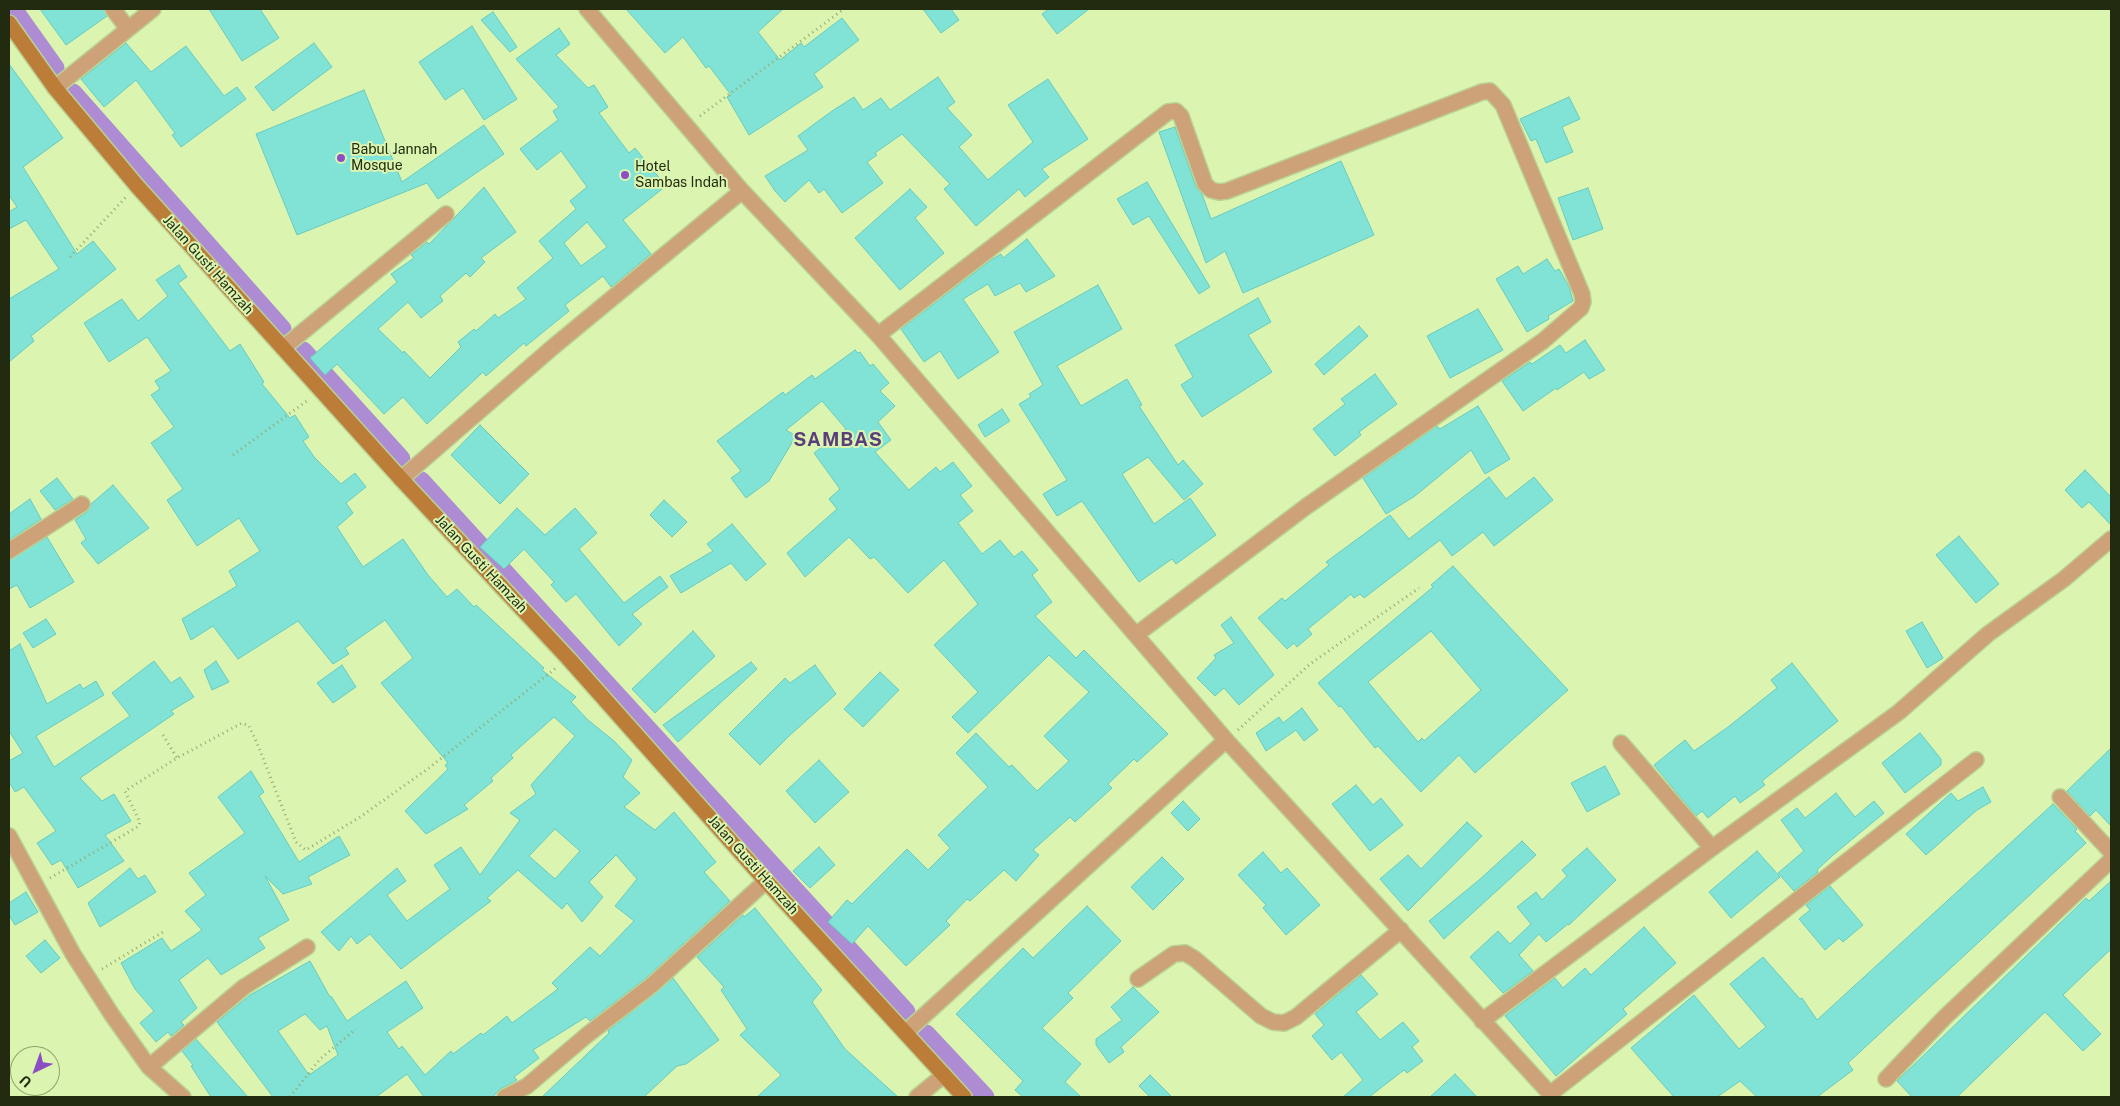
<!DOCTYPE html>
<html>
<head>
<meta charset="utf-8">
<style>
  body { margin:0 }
  #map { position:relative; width:2120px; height:1106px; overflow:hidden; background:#dbf5b0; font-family:"Public Sans",sans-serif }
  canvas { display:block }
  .frame { position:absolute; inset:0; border:10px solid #222b10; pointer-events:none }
  .north { position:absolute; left:10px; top:1046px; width:50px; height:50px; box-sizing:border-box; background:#dbf5b0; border:1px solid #91a470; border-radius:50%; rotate:222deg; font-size:14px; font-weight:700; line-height:20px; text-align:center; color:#222b10 }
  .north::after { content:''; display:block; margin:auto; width:18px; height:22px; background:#8b4ec4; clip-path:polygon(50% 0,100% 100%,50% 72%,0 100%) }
</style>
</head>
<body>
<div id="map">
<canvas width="2120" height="1106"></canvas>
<div class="frame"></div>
<div class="north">U</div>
</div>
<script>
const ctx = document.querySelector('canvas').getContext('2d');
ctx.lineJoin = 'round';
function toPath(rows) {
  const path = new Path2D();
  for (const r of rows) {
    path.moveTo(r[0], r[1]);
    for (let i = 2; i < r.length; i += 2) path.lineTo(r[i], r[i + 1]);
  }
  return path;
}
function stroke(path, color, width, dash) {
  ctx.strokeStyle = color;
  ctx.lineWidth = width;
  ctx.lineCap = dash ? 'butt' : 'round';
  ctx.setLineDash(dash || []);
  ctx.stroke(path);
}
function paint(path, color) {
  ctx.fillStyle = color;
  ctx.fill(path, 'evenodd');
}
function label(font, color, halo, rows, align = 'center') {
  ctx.font = font + ' "Public Sans",sans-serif';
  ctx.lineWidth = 4;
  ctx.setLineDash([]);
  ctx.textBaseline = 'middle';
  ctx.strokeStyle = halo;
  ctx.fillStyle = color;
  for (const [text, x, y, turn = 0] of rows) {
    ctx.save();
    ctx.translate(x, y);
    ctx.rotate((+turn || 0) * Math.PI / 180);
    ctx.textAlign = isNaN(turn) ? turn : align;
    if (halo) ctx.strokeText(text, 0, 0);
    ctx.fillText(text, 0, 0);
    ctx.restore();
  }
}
stroke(toPath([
  [13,9,55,68],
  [73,93,282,329],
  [303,351,401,459],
  [421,481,906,1012],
  [926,1034,985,1097]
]), '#ad8cd3', 19);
const building = toPath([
  [40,9,104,9,107,16,66,45,40,9],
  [209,9,260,9,279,38,242,61,209,9],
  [626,9,783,9,758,32,780,60,801,43,804,47,842,18,859,40,814,74,823,87,749,135,727,97,731,95,709,66,706,68,683,37,665,53,626,9],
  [923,9,951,9,959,20,941,33,923,9],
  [1049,9,1089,9,1057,34,1042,14,1049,9],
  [493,12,517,47,510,52,481,20,493,12],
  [472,26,517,99,484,120,463,88,445,100,419,62,472,26],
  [559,28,570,44,556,55,588,88,594,85,608,107,599,113,629,153,635,148,666,186,623,220,651,254,611,287,603,276,565,305,569,311,526,346,524,343,486,376,483,372,427,424,403,397,384,414,337,364,325,375,310,358,397,282,391,274,414,258,411,255,427,242,429,244,484,187,516,232,481,258,485,262,470,277,466,273,440,296,443,301,421,318,408,302,378,329,403,353,404,351,430,378,461,347,458,342,474,329,476,331,495,314,498,318,526,299,517,288,553,258,539,241,576,209,570,201,587,187,561,151,537,170,520,149,558,120,553,111,559,107,516,59,559,28],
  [587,222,607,247,581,266,564,243,587,222],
  [126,43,151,72,186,46,224,96,237,87,246,99,181,147,172,135,175,133,136,80,104,107,81,79,126,43],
  [314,43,332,67,273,111,255,87,314,43],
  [9,64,63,138,23,167,77,254,93,241,116,269,31,336,34,341,9,362,9,299,59,269,26,220,9,229,9,212,17,207,9,195,9,64],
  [938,77,955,102,947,108,972,135,959,147,988,180,1033,142,1008,105,1048,79,1088,139,1042,169,1049,177,1025,197,1019,189,976,226,944,189,950,184,902,134,875,153,877,155,867,162,883,183,842,213,824,189,819,193,809,180,785,202,775,191,765,176,808,150,798,136,832,111,854,97,863,110,881,98,890,110,938,77],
  [364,90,402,182,484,125,504,154,438,199,427,183,297,235,256,134,364,90],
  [1569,97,1580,119,1562,127,1573,152,1546,163,1536,139,1531,141,1520,119,1569,97],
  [1175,127,1196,187,1202,194,1211,219,1341,161,1374,235,1243,293,1225,251,1206,263,1159,132,1175,127],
  [1147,182,1210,287,1199,294,1149,216,1133,225,1117,199,1147,182],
  [1588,188,1603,229,1573,240,1558,198,1588,188],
  [910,189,927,207,915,218,944,253,900,290,855,238,910,189],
  [1027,239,1055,276,1026,292,1020,283,995,296,988,284,963,299,999,352,958,379,940,351,924,362,901,329,991,260,1001,254,1003,258,1027,239],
  [1547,259,1555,271,1559,269,1569,287,1573,301,1548,316,1549,319,1527,332,1496,279,1518,266,1523,274,1547,259],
  [179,265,187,277,178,283,230,351,240,344,264,382,262,384,290,418,295,415,309,437,303,441,315,458,341,484,355,473,366,487,346,503,353,513,337,527,363,567,403,539,428,575,447,597,457,589,474,607,476,605,544,668,542,670,576,697,571,702,588,720,614,741,632,760,623,777,640,793,624,807,655,830,674,812,716,862,704,872,730,901,646,978,590,1021,586,1017,533,1050,539,1058,514,1077,517,1080,500,1089,493,1097,424,1097,407,1074,376,1097,273,1097,217,1022,250,995,310,961,330,997,331,996,347,1021,406,981,423,1008,387,1032,399,1049,402,1046,425,1075,451,1051,453,1054,481,1033,483,1035,507,1016,512,1023,558,989,552,983,590,947,600,956,634,921,615,906,637,879,616,855,589,882,603,897,582,922,567,903,562,909,518,870,487,898,491,901,401,969,370,934,357,944,351,936,339,951,321,932,397,868,406,881,387,895,407,921,450,889,434,865,461,847,480,875,520,820,510,813,536,794,531,785,575,736,554,717,511,755,513,758,491,778,493,781,464,805,468,809,426,834,405,811,448,769,445,765,448,763,381,683,413,658,385,620,345,648,349,654,333,664,298,621,238,659,213,626,191,640,182,619,237,586,229,571,260,551,239,518,197,546,167,500,183,489,151,443,174,427,151,395,160,389,155,381,171,371,147,337,109,362,84,323,122,299,138,321,168,296,156,280,179,265],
  [555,829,580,851,555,879,529,856,555,829],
  [305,1014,320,1030,327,1026,338,1055,309,1075,278,1031,305,1014],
  [1098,285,1122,329,1057,366,1081,406,1127,379,1142,405,1139,406,1178,465,1183,460,1203,484,1184,500,1148,457,1122,474,1154,524,1190,498,1216,535,1176,564,1172,559,1139,582,1082,501,1057,516,1043,494,1067,480,1019,404,1031,397,1029,394,1043,385,1014,332,1098,285],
  [1258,298,1271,322,1248,335,1272,372,1202,417,1181,385,1193,377,1175,345,1258,298],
  [1478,309,1503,350,1450,378,1427,336,1478,309],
  [1359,326,1368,336,1324,375,1315,364,1359,326],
  [1585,340,1605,370,1589,379,1584,372,1557,390,1556,388,1523,411,1502,381,1530,362,1532,364,1560,345,1566,353,1585,340],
  [855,350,858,353,860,352,870,366,873,364,889,383,880,391,895,406,878,422,891,440,875,452,909,490,936,467,940,472,953,462,972,486,960,495,973,511,958,523,982,554,1000,540,1014,557,1022,551,1038,570,1032,575,1052,602,1035,616,1076,658,1084,650,1168,734,1137,762,1134,759,1108,784,1112,788,1075,822,1070,817,1033,850,1039,855,1016,881,1004,870,970,901,967,899,946,921,950,925,906,966,868,926,852,944,828,922,847,900,852,904,907,849,928,870,950,848,938,835,988,787,956,753,976,733,1009,767,1012,765,1037,791,1069,761,1044,736,1089,692,1049,655,968,733,952,717,978,692,934,645,978,604,944,560,908,593,874,557,870,559,849,537,805,577,787,553,837,509,829,499,840,489,814,453,846,429,822,401,786,430,796,436,769,481,746,498,731,478,741,471,717,441,783,392,785,395,812,375,815,379,855,350],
  [1375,374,1397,404,1359,432,1361,435,1335,456,1313,429,1345,404,1341,399,1375,374],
  [1478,406,1510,459,1485,474,1471,450,1415,496,1386,514,1363,478,1437,426,1440,429,1478,406],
  [1002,409,1010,421,985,437,978,425,1002,409],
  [480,425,529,474,500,504,451,455,480,425],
  [2085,470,2111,497,2111,525,2089,502,2082,508,2065,490,2085,470],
  [1489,477,1506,499,1534,477,1553,500,1494,546,1483,532,1452,556,1440,540,1364,598,1360,594,1354,598,1351,594,1308,629,1312,634,1297,647,1294,643,1287,649,1258,618,1282,598,1285,601,1329,565,1326,562,1390,515,1409,539,1489,477],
  [57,478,73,499,55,510,40,491,57,478],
  [113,485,149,528,98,564,81,543,86,539,75,520,87,512,91,504,113,485],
  [30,499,41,519,9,540,9,514,30,499],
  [664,500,687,522,672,537,650,515,664,500],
  [517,508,545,535,575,508,597,533,579,549,624,603,660,576,668,587,632,614,642,624,619,646,576,594,566,602,551,585,554,582,524,549,504,569,480,547,517,508],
  [732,524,766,564,746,581,731,563,681,593,670,576,713,551,707,544,732,524],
  [1959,536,1999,584,1976,603,1936,555,1959,536],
  [47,537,74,582,30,608,17,585,9,589,9,560,47,537],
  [1453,566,1568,690,1475,773,1459,755,1421,792,1378,746,1375,748,1341,706,1339,707,1318,683,1433,587,1431,585,1453,566],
  [1431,631,1481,690,1424,741,1422,738,1418,742,1368,682,1431,631],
  [1231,617,1274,675,1239,705,1224,688,1215,696,1197,678,1216,658,1214,655,1234,643,1221,625,1231,617],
  [46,619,56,634,33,648,23,633,46,619],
  [1922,622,1943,658,1927,668,1906,631,1922,622],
  [693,631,715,656,655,713,632,689,693,631],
  [20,644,47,704,80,684,83,689,96,681,104,695,36,736,54,767,130,716,112,693,154,661,171,683,180,677,194,697,171,711,174,714,80,778,102,801,114,794,131,821,105,835,124,861,78,888,61,860,52,865,37,843,56,831,24,787,15,792,9,782,9,761,23,753,9,731,9,651,20,644],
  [216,661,229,682,212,690,204,670,216,661],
  [751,662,757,669,678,742,663,725,751,662],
  [1792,663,1838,721,1762,781,1765,785,1740,803,1735,796,1708,818,1702,811,1696,816,1654,765,1685,740,1694,751,1728,727,1777,688,1771,680,1792,663],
  [342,665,356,687,333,703,317,683,342,665],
  [815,665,836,694,789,736,760,765,729,734,785,678,790,683,815,665],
  [880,672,899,690,863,727,844,709,880,672],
  [1302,708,1318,730,1304,741,1296,730,1266,751,1256,733,1279,717,1283,723,1302,708],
  [1920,733,1941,759,1941,765,1905,793,1882,763,1920,733],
  [2111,748,2111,826,2096,810,2090,816,2067,791,2111,748],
  [819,760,849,792,815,823,786,791,819,760],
  [1605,766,1620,794,1587,812,1571,783,1605,766],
  [251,771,264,792,259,796,299,862,339,836,350,855,308,877,312,884,283,894,265,876,289,920,258,938,265,948,221,975,208,958,179,980,197,1008,181,1022,184,1025,171,1036,168,1032,156,1042,140,1023,154,1011,135,989,121,963,162,938,171,951,202,930,185,911,206,895,189,873,245,833,218,797,251,771],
  [1356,785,1373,805,1381,798,1403,825,1370,851,1332,804,1356,785],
  [1983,787,1991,802,1977,810,1926,855,1906,834,1951,793,1958,801,1983,787],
  [1836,793,1855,817,1874,801,1884,813,1833,855,1817,870,1818,872,1794,891,1778,873,1804,851,1781,820,1797,808,1805,818,1836,793],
  [1183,801,1200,819,1188,831,1171,813,1183,801],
  [2053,804,2077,829,2075,831,2086,843,1848,1063,1853,1070,1817,1097,1757,1097,1740,1081,1717,1097,1674,1097,1631,1048,1694,995,1739,1049,1766,1027,1730,984,1763,957,1800,999,1802,998,1817,1020,2053,804],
  [1467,822,1482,836,1408,911,1380,879,1408,855,1421,869,1467,822],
  [1522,841,1536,855,1444,939,1429,921,1479,880,1522,841],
  [819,847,835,865,810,888,793,871,819,847],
  [1587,848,1616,880,1569,925,1568,924,1546,942,1539,934,1519,955,1533,971,1503,993,1470,957,1498,931,1510,944,1531,924,1517,907,1536,892,1542,900,1567,876,1562,870,1587,848],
  [1757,851,1780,877,1731,918,1709,892,1757,851],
  [1263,852,1281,873,1287,868,1320,905,1286,935,1263,908,1266,905,1238,875,1263,852],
  [1162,857,1184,879,1153,910,1131,887,1162,857],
  [130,868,138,879,145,875,156,892,100,927,88,903,130,868],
  [2111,881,2111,949,2063,995,2101,1034,2083,1051,2045,1012,1957,1097,1912,1097,1897,1081,2086,898,2089,901,2111,881],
  [1830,886,1863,925,1843,942,1839,938,1825,950,1799,919,1810,910,1806,905,1830,886],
  [26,892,38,912,15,925,9,915,9,903,26,892],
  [1087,906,1121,941,1068,993,1073,998,1042,1028,1081,1064,1065,1082,1081,1097,1023,1097,1015,1090,1023,1081,956,1014,1023,948,1033,958,1087,906],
  [755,908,822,990,812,1002,845,1049,898,1097,757,1097,781,1075,740,1035,747,1029,721,990,724,987,697,957,743,915,744,917,755,908],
  [1644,927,1676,963,1623,1009,1627,1014,1556,1076,1505,1016,1555,978,1563,988,1585,968,1591,975,1644,927],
  [45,940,60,958,41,973,26,956,45,940],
  [1361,975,1378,994,1356,1012,1380,1040,1403,1022,1419,1041,1412,1047,1423,1061,1407,1073,1404,1070,1369,1097,1343,1097,1363,1080,1341,1052,1332,1060,1312,1036,1324,1025,1315,1014,1361,975],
  [673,978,719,1040,686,1064,677,1066,644,1097,542,1097,609,1033,608,1031,673,978],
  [1133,987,1159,1012,1121,1047,1124,1052,1109,1063,1096,1045,1096,1039,1122,1020,1111,1007,1133,987],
  [196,1039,248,1097,211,1097,191,1066,193,1065,182,1051,196,1039],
  [1455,1074,1477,1097,1430,1097,1455,1074],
  [1150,1075,1172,1097,1150,1097,1139,1086,1150,1075]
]);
paint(building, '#81e3d6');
stroke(building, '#68cabe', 1);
const street = toPath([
  [113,9,128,29],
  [587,9,742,191,878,335,1226,740,1553,1097],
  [55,88,153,9],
  [878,335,1168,112,1176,111,1181,116,1205,184,1211,190,1219,192,1227,191,1482,92,1490,91,1503,105,1582,294,1583,302,1581,308,1543,341,1307,506,1137,634],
  [283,348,446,214],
  [401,479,553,347,742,191],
  [9,551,82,504],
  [1621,743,1712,848],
  [2060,797,2111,852],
  [9,836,73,954,112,1015,149,1067,183,1097],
  [1138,979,1174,954,1185,953,1195,959,1261,1016,1273,1022,1284,1023,1296,1017,1401,930],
  [1482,1021,1712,848,1899,712,1988,634,2064,579,2111,539],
  [906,1032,1226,740],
  [149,1067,244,987,307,947],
  [1886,1079,1945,1017,2111,860],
  [1550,1094,1976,760],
  [505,1097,527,1086,587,1035,652,985,766,881],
  [917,1097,944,1075]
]);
const secondary = toPath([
  [9,23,55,88,137,186,401,479,568,658,766,881,964,1097]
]);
stroke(street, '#bad193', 18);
stroke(secondary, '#bad193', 18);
stroke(toPath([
  [700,116,844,9],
  [70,257,126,197],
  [233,455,308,400],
  [1238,730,1310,664,1419,588],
  [163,735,177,758],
  [50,878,139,826,140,822,125,791,177,758,242,723,249,726,257,743,296,842,306,850,360,817,429,768,556,668],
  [102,969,163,932],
  [290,1097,320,1059,356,1029]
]), '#95a974', 3, [1, 4]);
stroke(street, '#cda278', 15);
stroke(secondary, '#bc7d39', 15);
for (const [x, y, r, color] of [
  [341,158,5,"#8b4ec4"],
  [625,175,5,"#8b4ec4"]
]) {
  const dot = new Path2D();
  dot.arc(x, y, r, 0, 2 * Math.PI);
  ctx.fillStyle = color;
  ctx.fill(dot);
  stroke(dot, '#dbf5b0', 2);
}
label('14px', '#222b10', '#dbf5b0', [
  ["Babul Jannah",351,150],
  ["Mosque",351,166],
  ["Hotel",635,167],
  ["Sambas Indah",635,183]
], 'left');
label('14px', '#222b10', '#dbf5b0', [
  ["Jalan Gusti Hamzah",208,265,48],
  ["Jalan Gusti Hamzah",481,564,47],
  ["Jalan Gusti Hamzah",753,865,48]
]);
ctx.letterSpacing = '1px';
label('bold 19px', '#5b3e79', '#dbf5b0', [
  ["SAMBAS",838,440]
]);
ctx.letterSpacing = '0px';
</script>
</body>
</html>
